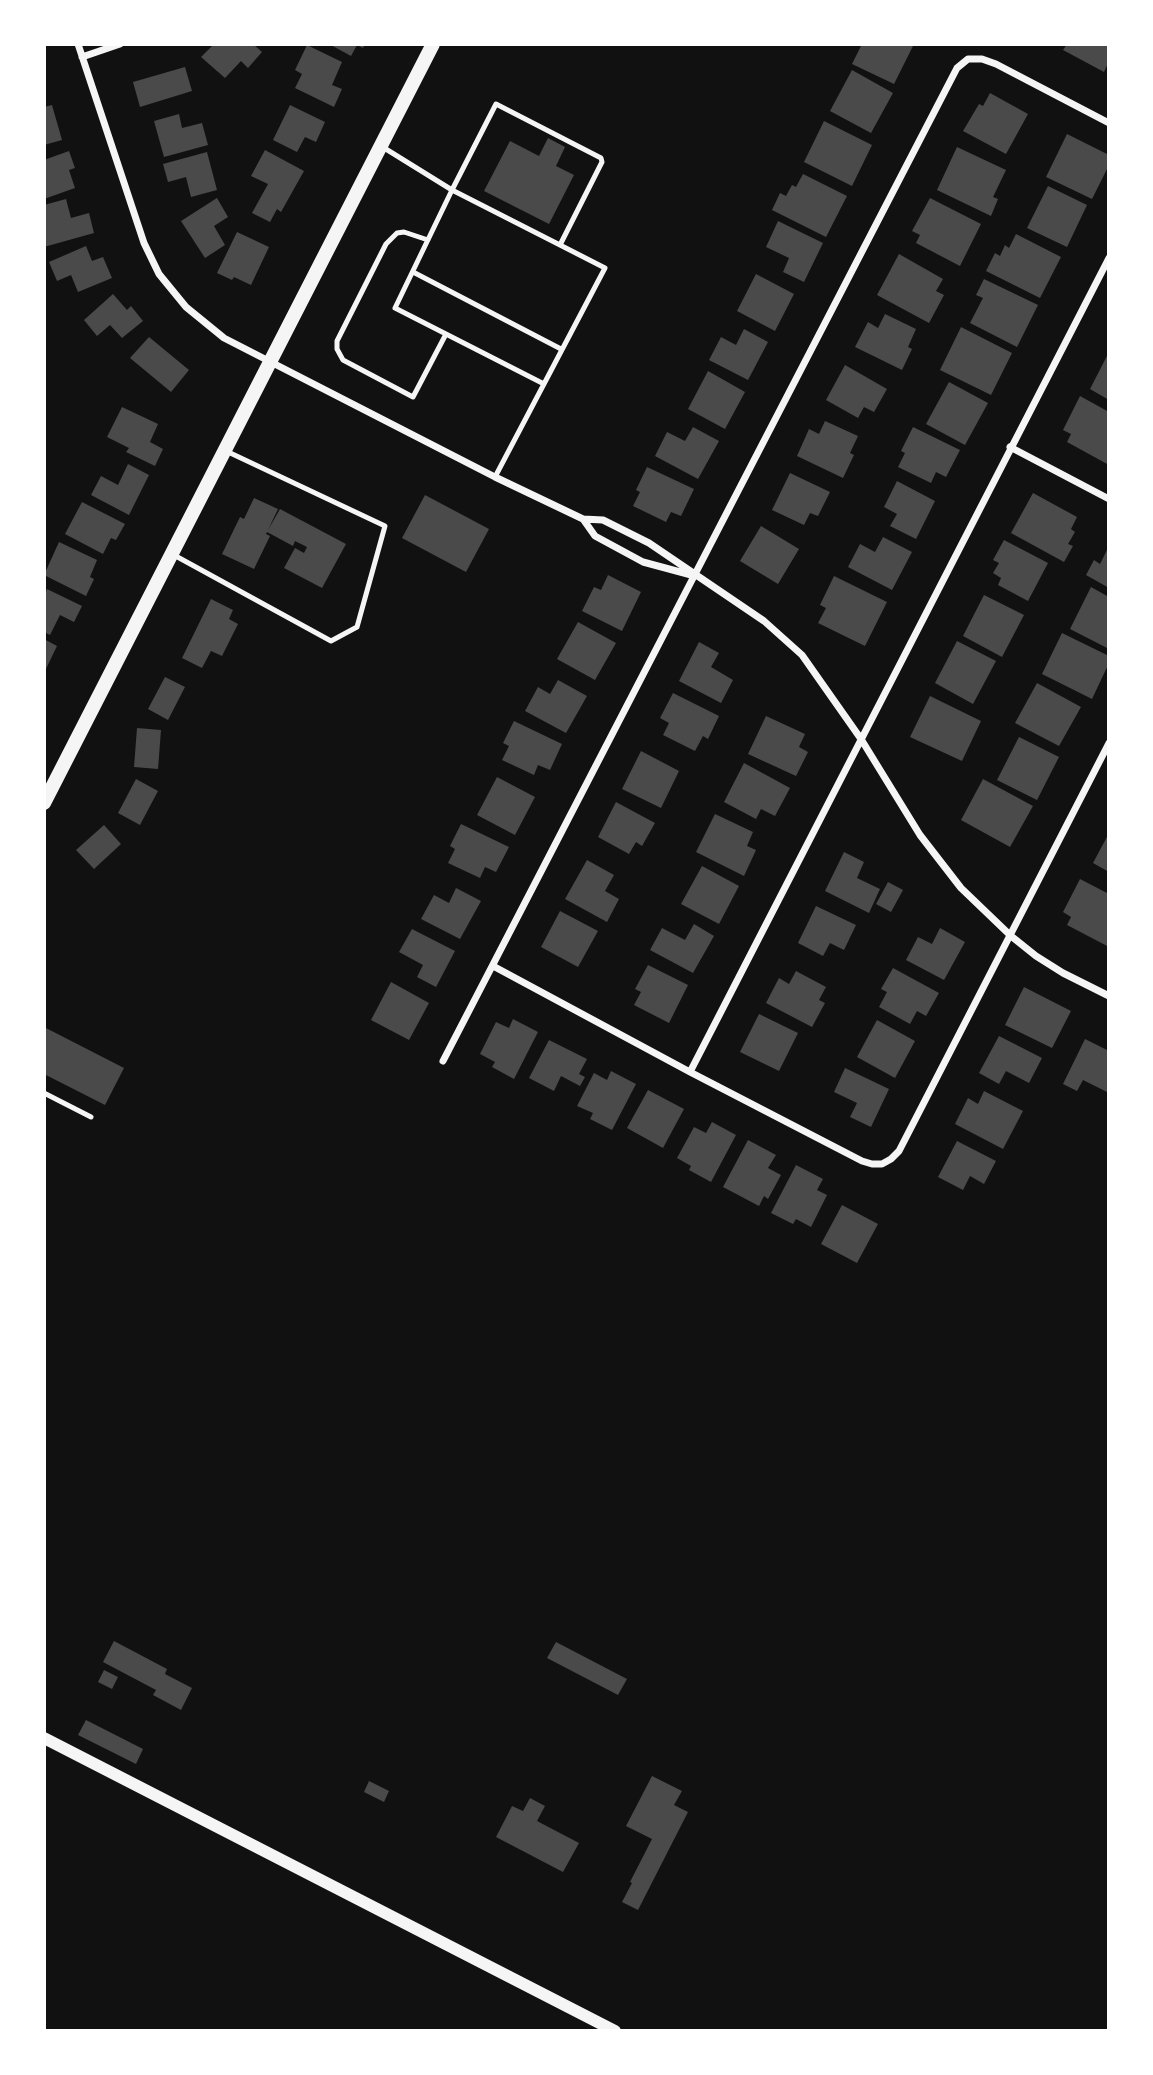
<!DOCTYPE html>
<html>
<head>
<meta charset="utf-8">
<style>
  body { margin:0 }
  #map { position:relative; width:1153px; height:2075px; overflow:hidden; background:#111; font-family:Karla,sans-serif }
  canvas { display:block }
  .frame { position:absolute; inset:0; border:46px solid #fff; pointer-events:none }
</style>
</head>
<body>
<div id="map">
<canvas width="1153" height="2075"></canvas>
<div class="frame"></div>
</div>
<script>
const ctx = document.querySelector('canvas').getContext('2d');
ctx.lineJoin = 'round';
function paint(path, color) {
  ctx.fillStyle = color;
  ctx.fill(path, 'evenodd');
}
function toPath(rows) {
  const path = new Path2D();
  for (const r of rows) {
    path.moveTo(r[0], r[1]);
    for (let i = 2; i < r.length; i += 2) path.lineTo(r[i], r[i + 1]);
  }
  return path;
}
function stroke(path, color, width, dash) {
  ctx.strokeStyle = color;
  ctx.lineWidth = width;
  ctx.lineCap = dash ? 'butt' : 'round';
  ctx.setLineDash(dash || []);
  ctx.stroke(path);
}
paint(toPath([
  [214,44,253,44,262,52,248,68,241,61,225,78,201,57],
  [329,44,365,44,363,48,357,45,351,56],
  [862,44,914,44,894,84,852,64],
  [1067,44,1109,44,1109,61,1104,72,1063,50],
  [307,45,342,62,332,85,342,89,334,107,295,88,302,74,295,70],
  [185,67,192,91,140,107,133,82],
  [852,70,893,93,871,133,830,111],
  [990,93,1028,114,1006,154,963,131,979,104,983,106],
  [52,105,62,140,44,145,44,107],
  [290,105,325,122,316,142,305,137,297,152,273,140],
  [179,114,182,128,202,123,208,145,164,157,154,121],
  [824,121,872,145,852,186,804,162],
  [1067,134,1109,155,1109,165,1092,199,1046,177],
  [548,138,565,147,556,166,574,175,549,224,484,191,510,141,539,156],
  [957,147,1006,170,993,197,998,199,991,216,937,190],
  [265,150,304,171,281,212,277,209,270,222,252,213,268,184,251,176],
  [69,151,75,168,69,170,75,188,44,199,44,160],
  [207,152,217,190,191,197,186,177,168,182,163,164],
  [803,174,847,196,826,237,772,210,780,193,786,196,792,185,796,187],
  [1048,186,1087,205,1067,247,1027,228],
  [217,198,228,217,214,226,225,245,205,258,181,221],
  [930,198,981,224,960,266,916,243,920,235,912,231],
  [66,199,71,218,89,213,94,233,44,247,44,205],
  [778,221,823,243,804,282,783,272,789,258,766,247],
  [237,232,269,247,251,285,234,277,232,280,217,273],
  [1016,234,1061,257,1040,298,986,271,995,253,1000,256,1005,245,1009,248],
  [86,246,92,261,103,257,112,278,78,292,71,275,57,281,49,262],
  [899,254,943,279,936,291,944,295,929,323,877,295],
  [756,274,794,294,775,331,737,311],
  [984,279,1038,305,1017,347,970,323,983,298,976,295],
  [113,294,127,310,131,306,143,321,122,338,110,325,97,336,84,320],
  [885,314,916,329,908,347,912,349,902,370,855,347,868,322,878,328],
  [961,327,1012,353,991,395,940,370],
  [744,329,768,342,748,380,709,360,721,337,736,345],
  [149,337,189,370,171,392,130,358],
  [1109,352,1109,400,1090,389],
  [845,365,887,389,874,412,864,407,858,418,826,400],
  [708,371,745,392,725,429,688,409],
  [949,382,988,403,965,445,926,424],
  [1080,396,1109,412,1109,465,1067,442,1071,434,1063,430],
  [122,407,158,424,150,442,163,449,155,466,126,452,129,448,107,437],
  [825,421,858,436,850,453,854,455,843,478,797,456,809,429,819,434],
  [693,427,719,441,698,479,655,456,667,432,685,441],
  [913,427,960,450,946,477,936,472,931,483,898,467,905,453,901,451],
  [128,464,149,475,129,515,91,495,101,476,118,485],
  [647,467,694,489,681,516,671,512,666,522,633,506,640,492,636,490],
  [790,473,830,492,818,516,810,513,804,525,772,510],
  [897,481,935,501,916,539,890,526,897,514,884,507],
  [1033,493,1077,517,1071,529,1075,532,1068,544,1073,546,1064,562,1011,533],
  [425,495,489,529,466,572,402,538],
  [254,498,278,509,268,530,280,509,346,544,322,588,284,568,295,548,304,553,307,547,295,541,293,546,267,532,266,534,270,536,254,569,222,554,240,517,244,519],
  [82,502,125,524,116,540,111,538,103,554,65,534],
  [761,526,799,549,778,584,740,561],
  [883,537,912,552,892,590,848,567,860,544,875,552],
  [1004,540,1048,563,1028,601,998,585,1001,578,993,573,999,563,993,560],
  [59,542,97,560,90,577,94,579,86,596,44,575],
  [1109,546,1109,588,1086,575,1094,560,1100,564],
  [608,575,641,592,622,631,582,611,594,587,601,590],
  [834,576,887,602,865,646,818,623,826,608,820,605],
  [1091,587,1109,597,1109,649,1070,629],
  [47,589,82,606,74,622,60,615,50,635,44,632,44,596],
  [984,595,1024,615,1002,657,963,636],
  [211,599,233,610,229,619,238,624,222,656,211,651,202,668,182,658],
  [578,622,616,643,595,680,557,659],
  [1062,633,1109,656,1109,663,1092,699,1042,674],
  [44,639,57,646,44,673],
  [957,641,996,661,973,704,935,683],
  [699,642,719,653,711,667,733,680,721,703,679,681],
  [165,677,185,687,168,720,148,709],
  [558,680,587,696,566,733,525,711,538,687,550,694],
  [1037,683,1081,707,1059,746,1015,723],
  [673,693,719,716,708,739,703,736,695,751,663,735,669,723,660,718],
  [930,696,981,721,962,761,910,737],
  [766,716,805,734,799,747,808,752,796,776,748,754],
  [514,721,562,744,550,770,538,765,534,775,502,760,509,746,503,743],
  [137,728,161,730,158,769,134,767],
  [1019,737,1059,757,1037,800,997,780],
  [641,751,679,771,661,808,622,789],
  [744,763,790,788,775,816,761,809,756,819,724,802],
  [497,777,535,797,515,835,477,815],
  [136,779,158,791,140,825,118,813],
  [983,779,1033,806,1010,847,961,820],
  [616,802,655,823,642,846,636,842,629,854,598,837],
  [715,814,753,832,747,846,756,850,744,876,696,852],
  [461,824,509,847,496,872,485,867,480,878,448,863,455,849,450,846],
  [104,825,121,844,94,869,76,850],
  [1109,833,1109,872,1093,863],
  [844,852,864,862,857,878,880,889,869,913,825,891],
  [587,860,614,875,605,891,619,899,607,922,565,899],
  [702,866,739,886,719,924,681,904],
  [1080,879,1109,894,1109,947,1067,925,1071,917,1063,912],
  [888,882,903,890,891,912,876,904],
  [456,888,481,901,460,939,421,919,434,895,449,903],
  [816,906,856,925,844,950,830,943,823,956,798,943],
  [560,911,598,931,578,967,541,947],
  [694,924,714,936,693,973,650,950,662,928,685,940],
  [940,928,965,942,944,980,906,960,918,937,932,944],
  [412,929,455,951,436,987,417,977,423,965,399,952],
  [648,965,688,985,669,1023,634,1005,641,992,635,989],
  [893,968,939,993,926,1016,917,1011,910,1024,879,1007,887,992,881,989],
  [796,971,826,987,819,1000,825,1003,812,1027,766,1003,779,978,789,984],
  [391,982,429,1003,409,1040,371,1020],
  [1024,987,1071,1011,1052,1048,1005,1025],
  [759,1014,798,1033,779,1071,740,1052],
  [513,1019,538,1032,514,1079,492,1067,495,1062,480,1054,496,1022,509,1028],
  [877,1020,915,1041,895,1078,857,1057],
  [44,1027,124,1068,105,1105,44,1074],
  [999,1036,1042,1058,1029,1083,1006,1071,999,1084,979,1073],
  [1085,1039,1109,1051,1109,1093,1083,1080,1077,1091,1063,1084],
  [549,1040,587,1059,579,1074,585,1077,580,1086,561,1076,554,1091,529,1078],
  [845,1068,889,1089,871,1127,850,1117,857,1103,834,1092],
  [611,1071,636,1084,612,1130,590,1119,593,1113,577,1106,594,1073,607,1080],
  [648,1090,684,1109,663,1148,627,1128],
  [984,1091,1023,1111,1003,1149,955,1124,968,1098,978,1104],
  [712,1122,736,1135,711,1182,689,1170,691,1166,677,1158,694,1127,706,1133],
  [748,1140,776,1155,768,1168,781,1175,768,1199,764,1196,759,1206,723,1187],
  [957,1141,996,1161,984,1184,970,1176,963,1190,938,1177],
  [796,1165,823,1179,817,1190,827,1195,811,1227,796,1219,793,1224,771,1213],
  [842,1205,878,1224,857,1263,821,1244],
  [114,1641,167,1669,165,1674,192,1688,181,1710,153,1695,156,1690,103,1662],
  [556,1642,627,1679,618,1695,547,1658],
  [104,1670,118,1677,112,1689,98,1682],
  [86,1720,143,1749,136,1764,78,1735],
  [652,1776,682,1791,674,1805,688,1812,638,1910,622,1902,632,1883,630,1882,652,1839,626,1826],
  [369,1781,389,1791,384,1802,364,1792],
  [530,1798,545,1806,537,1821,579,1843,563,1872,496,1837,512,1806,523,1811]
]), '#4a4a4a');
stroke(toPath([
  [381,146,452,190,560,245,602,162,601,158,496,104,452,190,395,308,544,384],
  [428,240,404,232,397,233,386,244,337,341,337,349,343,360,413,397,446,334],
  [413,272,561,349],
  [495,477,605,268,560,245],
  [172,554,331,641,357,627,385,526,226,451],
  [44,1093,91,1117]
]), '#f5f5f5', 5);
stroke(toPath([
  [78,44,144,243,159,274,186,307,224,338,495,477,583,519],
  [82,57,120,44],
  [1010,447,1109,499],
  [695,576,643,562,595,536,583,519,603,520,649,543,764,621,802,655,861,739,920,835,961,888,1011,936,1036,956,1063,973,1109,996],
  [493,966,690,1072,862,1161,872,1164,882,1164,891,1159,899,1151,1109,743],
  [443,1061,957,68,968,59,982,59,996,64,1109,123],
  [690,1072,1109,258]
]), '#f5f5f5', 7);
stroke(toPath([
  [44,1738,615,2031]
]), '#f5f5f5', 12);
stroke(toPath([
  [44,803,433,44]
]), '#f5f5f5', 14);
</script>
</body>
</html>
